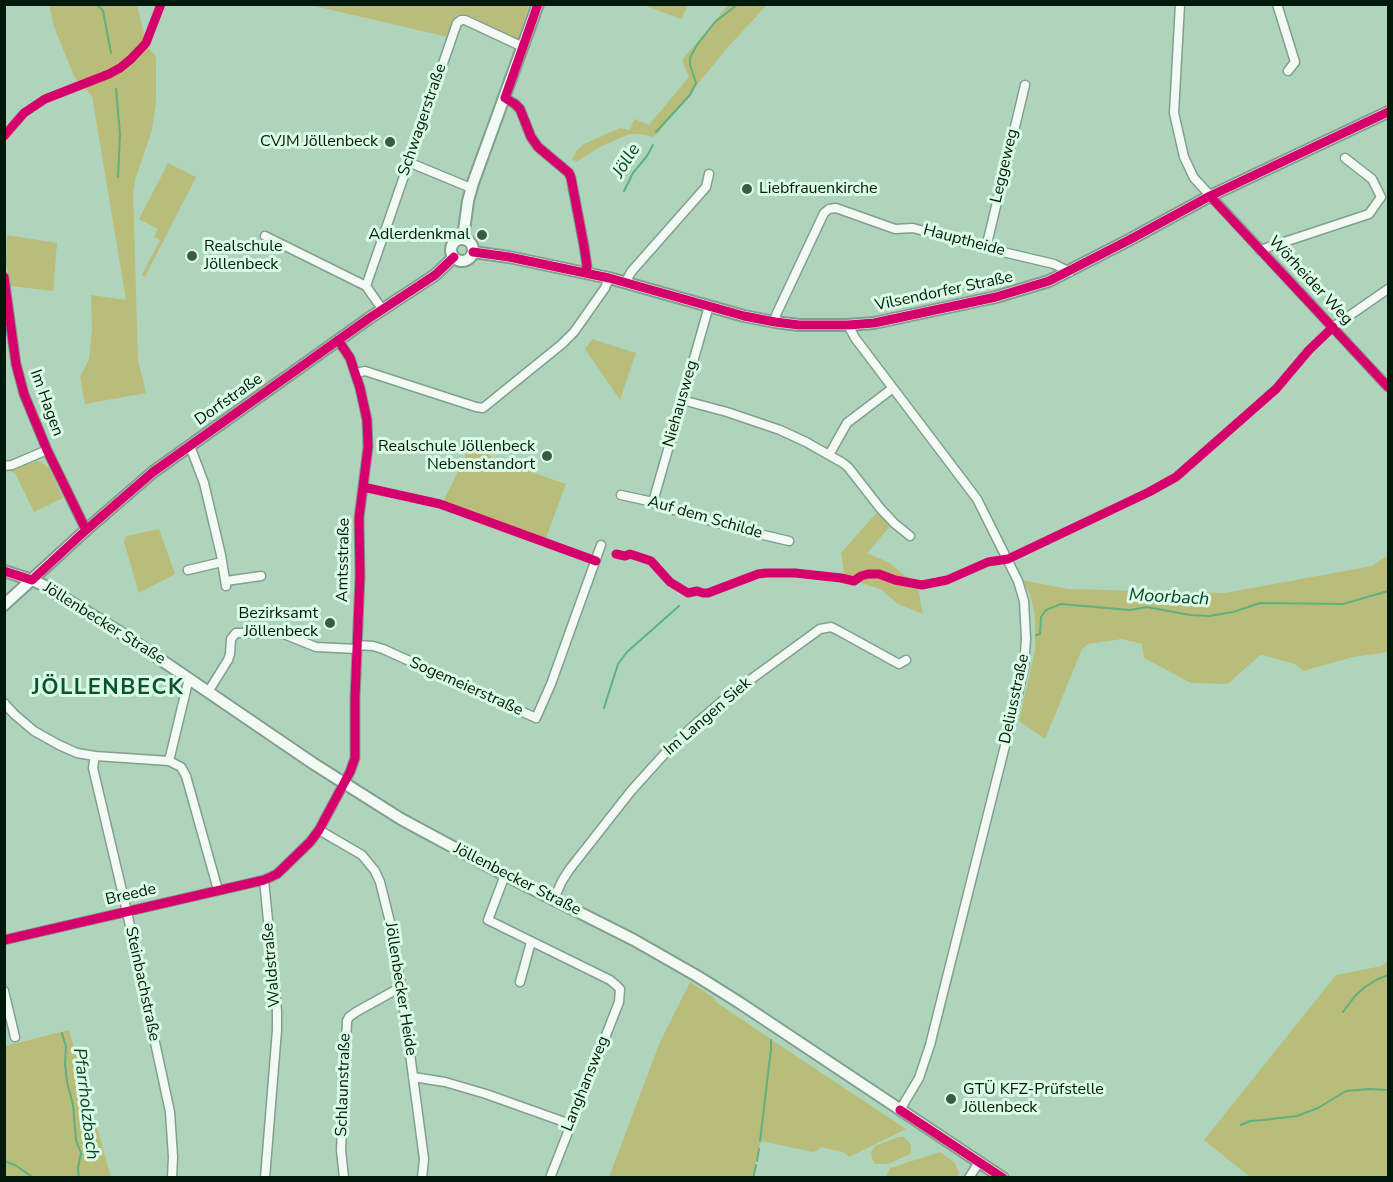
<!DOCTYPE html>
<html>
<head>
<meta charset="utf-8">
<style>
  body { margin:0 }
  #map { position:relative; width:1393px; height:1182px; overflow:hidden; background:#afd4bc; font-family:"Nunito Sans",sans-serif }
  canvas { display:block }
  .frame { position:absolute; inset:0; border:6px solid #00190b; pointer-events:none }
</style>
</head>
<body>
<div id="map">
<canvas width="1393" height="1182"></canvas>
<div class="frame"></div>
</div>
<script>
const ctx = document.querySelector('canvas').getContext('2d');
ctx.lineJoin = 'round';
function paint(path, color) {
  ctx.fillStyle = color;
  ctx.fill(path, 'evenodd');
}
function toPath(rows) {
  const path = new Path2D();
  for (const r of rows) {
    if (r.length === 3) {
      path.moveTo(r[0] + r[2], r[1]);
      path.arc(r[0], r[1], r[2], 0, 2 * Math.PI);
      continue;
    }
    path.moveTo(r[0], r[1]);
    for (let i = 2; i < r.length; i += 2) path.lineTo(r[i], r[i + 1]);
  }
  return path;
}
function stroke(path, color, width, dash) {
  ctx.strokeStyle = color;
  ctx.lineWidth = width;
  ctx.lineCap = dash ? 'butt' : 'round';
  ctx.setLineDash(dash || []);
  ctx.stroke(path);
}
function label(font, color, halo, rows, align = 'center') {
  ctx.font = font + ' "Nunito Sans",sans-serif';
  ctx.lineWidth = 6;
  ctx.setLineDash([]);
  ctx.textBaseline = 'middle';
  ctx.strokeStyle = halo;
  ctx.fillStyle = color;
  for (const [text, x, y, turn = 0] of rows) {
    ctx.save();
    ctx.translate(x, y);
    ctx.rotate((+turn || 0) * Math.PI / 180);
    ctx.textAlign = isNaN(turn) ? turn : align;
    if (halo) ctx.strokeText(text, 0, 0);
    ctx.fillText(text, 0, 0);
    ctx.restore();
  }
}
paint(toPath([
  [729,4,767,5,728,47,657,134,652,137,642,134,629,134,598,148,576,162,572,160,577,150,584,144,620,128,630,130,634,119,649,125,689,77,682,60],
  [49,5,137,5,144,34,146,46,154,54,156,58,156,101,152,130,135,180,133,192,138,360,146,393,85,404,80,377,89,359,92,329,91,295,126,300,92,96,74,76,54,27],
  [310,5,529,5,518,39,516,40,473,17,462,14,457,15,454,18,448,37],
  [643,5,688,4,688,5,681,19],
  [168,163,196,177,145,277,142,275,160,240,154,237,158,229,139,219],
  [7,235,57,243,53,291,10,286,6,262],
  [592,339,636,353,620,400,585,349],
  [472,443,504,466,519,468,566,484,546,538,443,502],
  [37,461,41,462,49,468,63,498,34,512,15,473,9,471],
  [878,511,892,524,867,553,890,563,904,575,917,582,923,614,898,604,880,589,845,578,841,553],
  [159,529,175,574,139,593,126,549,124,542,126,536],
  [1388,555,1388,652,1353,657,1303,671,1295,664,1262,655,1259,656,1229,683,1225,684,1191,683,1144,658,1142,644,1122,639,1088,644,1082,649,1045,739,1019,721,1035,650,1035,616,1030,594,1022,580,1068,589,1225,593,1372,566],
  [1388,960,1388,1177,1250,1177,1204,1140,1336,975,1382,966],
  [690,982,714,998,716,1002,775,1042,906,1129,849,1157,843,1152,821,1147,817,1151,813,1152,761,1141,752,1177,609,1177,660,1042],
  [69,1030,111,1177,5,1177,5,1046],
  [899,1137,904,1137,910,1143,911,1148,910,1154,888,1164,875,1164,872,1158,871,1154,873,1149,875,1146],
  [940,1152,955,1163,959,1173,958,1177,886,1177,890,1168]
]), '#b9bd79');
stroke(toPath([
  [97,4,103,11,111,53],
  [116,89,120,134,118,177],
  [656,132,690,95,696,83,690,65,690,58,697,45,715,22,738,4],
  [624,191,633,173,647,156,653,145],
  [1036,635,1040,634,1041,617,1046,610,1061,604,1130,610,1147,607,1190,615,1209,616,1233,612,1260,603,1343,604,1388,591],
  [604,708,618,664,627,652,679,606],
  [1343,1012,1355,996,1365,987,1376,980,1388,975],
  [62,1033,66,1047,65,1064,67,1082,73,1105,76,1140,81,1153,78,1168,79,1178],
  [1241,1125,1250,1121,1263,1120,1297,1116,1318,1108,1346,1091,1369,1089,1388,1090],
  [760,1141,771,1049,771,1040],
  [4,1161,15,1165,34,1178],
  [757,1161,759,1149],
  [753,1178,756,1165]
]), '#5db183', 2);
const minor = toPath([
  [1180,4,1174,113,1184,157,1194,178,1388,387],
  [1277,4,1295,62,1288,71],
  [505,98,515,104,520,109,531,137,538,147,569,173,571,178,584,246,587,266,585,273],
  [408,162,471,188],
  [265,236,366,286,382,309],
  [986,248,1025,85],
  [1260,250,1369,214,1381,197,1372,179,1345,158],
  [4,277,16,364,24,394,47,450,86,530],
  [625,283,631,272,706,187,709,174],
  [366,286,457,23,461,20,465,20,523,47],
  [775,322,776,315,824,213,829,209,836,208,895,229,913,228,986,248,1054,264,1070,272],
  [848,325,855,338,977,499,1018,581,1024,601,1026,639,1024,667,1017,698,930,1045,919,1078,900,1110],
  [1333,327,1388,289],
  [356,373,365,371,476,407,483,408,562,344,574,332,605,288,609,278],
  [682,400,727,412,780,430,806,442,843,463,848,467,880,508,894,523,910,536],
  [190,446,204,483,221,555,226,586],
  [829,455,847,423,893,388],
  [4,466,12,465,47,450],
  [621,495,653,502,657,505,742,530,789,541],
  [653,502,709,306],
  [188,570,222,562],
  [226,581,261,576],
  [357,645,373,646,383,649,536,718,551,684,601,545],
  [208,692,228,660,230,654,231,639,236,633,281,633,316,647,357,649],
  [4,703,14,714,34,731,59,745,77,753,95,756,169,761,181,767,186,776,218,890],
  [95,756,93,768,127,912,170,1112,173,1157,172,1178],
  [169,761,189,678],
  [319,830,362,855,375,871,380,882,390,922,401,986,424,1159,422,1178],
  [505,875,488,920,610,980,616,985,620,989,619,1002,550,1178],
  [264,880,277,1011,277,1030,265,1178],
  [554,899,562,881,569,870,631,791,668,750,690,729,728,696,820,629,831,627,839,631,899,664,906,660],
  [4,940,264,880,277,874,310,842,319,830,350,772,355,758,355,698,360,576,359,518,368,447,367,420,360,388,350,358,338,340],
  [520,982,531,942],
  [4,991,15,1037],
  [413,1077,445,1082,486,1094,570,1124],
  [344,1178,341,1150,347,1021,349,1017,356,1012,401,987],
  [969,1178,979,1162]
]);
const secondary = toPath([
  [463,238,468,201,473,183,538,4],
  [462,250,11],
  [473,252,509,257,609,278,744,316,775,322,799,325,848,325,874,323,996,297,1049,281,1129,240,1210,196,1388,112],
  [4,571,32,580,43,585,129,638,314,764,401,819,505,875,634,940,697,976,740,1003,1003,1178],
  [4,605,86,530,153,472,368,319,435,275,454,257]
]);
stroke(minor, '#829f8d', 11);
stroke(secondary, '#829f8d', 14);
stroke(minor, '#f3f9f5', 8);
stroke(secondary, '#f3f9f5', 10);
stroke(toPath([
  [538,4,505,98,515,104,520,109,531,137,538,147,569,173,571,178,584,246,587,266,585,273],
  [4,136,24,113,45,99,109,74,120,68,131,59,146,43,161,4],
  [1210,196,1388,387],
  [473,252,509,257,609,278,744,316,775,322,799,325,848,325,874,323,996,297,1049,281,1129,240,1210,196,1388,112],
  [4,277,16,364,24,394,47,450,86,530],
  [363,487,440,504,596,561],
  [616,554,625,556,630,554,651,561,670,582,688,593,697,591,703,593,708,593,758,574,766,573,795,573,841,578,854,581,861,576,868,574,879,574,895,580,922,585,947,580,988,562,1008,559,1149,492,1176,477,1276,389,1309,350,1333,327],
  [4,571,32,580,86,530,153,472,368,319,435,275,454,257],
  [4,940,264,880,277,874,310,842,319,830,350,772,355,758,355,698,360,576,359,518,368,447,367,420,360,388,350,358,338,340],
  [900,1110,1003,1178]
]), '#d6006c', 9);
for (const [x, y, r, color] of [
  [390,142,6,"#3d5a49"],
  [747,189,6,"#3d5a49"],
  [482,235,6,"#3d5a49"],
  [192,256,6,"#3d5a49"],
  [547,456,6,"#3d5a49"],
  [330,623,6,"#3d5a49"],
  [951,1099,6,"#3d5a49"]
]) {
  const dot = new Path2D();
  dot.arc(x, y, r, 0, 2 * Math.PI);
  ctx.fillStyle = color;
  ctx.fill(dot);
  stroke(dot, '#dafbe5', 2);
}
label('16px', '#00190b', '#dafbe5', [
  ["Schwagerstraße",423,120,-71],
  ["Leggeweg",1005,166,-77],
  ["Hauptheide",964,241,15],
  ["Wörheider Weg",1310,281,47],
  ["Vilsendorfer Straße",944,292,-12],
  ["Dorfstraße",229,400,-35],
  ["Im Hagen",46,403,70],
  ["Niehausweg",681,404,-74],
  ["Auf dem Schilde",705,518,16],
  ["Amtsstraße",344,560,-89],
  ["Jöllenbecker Straße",104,624,32],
  ["Sogemeierstraße",466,687,24],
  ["Deliusstraße",1015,699,-78],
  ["Im Langen Siek",708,717,-41],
  ["Jöllenbecker Straße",517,880,27],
  ["Breede",131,895,-13],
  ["Waldstraße",272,965,-95],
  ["Steinbachstraße",142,984,78],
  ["Jöllenbecker Heide",400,989,81],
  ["Langhansweg",586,1084,-68],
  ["Schlaunstraße",344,1085,-88]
]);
label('16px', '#00190b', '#dafbe5', [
  ["CVJM Jöllenbeck",378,142],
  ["Liebfrauenkirche",759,189,"left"],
  ["Adlerdenkmal",470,235],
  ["Realschule",204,247,"left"],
  ["Jöllenbeck",204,265,"left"],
  ["Realschule Jöllenbeck",535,447],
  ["Nebenstandort",535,465],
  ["Bezirksamt",318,614],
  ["Jöllenbeck",318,632],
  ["GTÜ KFZ-Prüfstelle",963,1090,"left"],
  ["Jöllenbeck",963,1108,"left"]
], 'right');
label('italic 18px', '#0a4427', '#dafbe5', [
  ["Jölle",627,161,-58],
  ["Moorbach",1169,598,3],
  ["Pfarrholzbach",85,1104,83]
]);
ctx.letterSpacing = '1.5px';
label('bold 22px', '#085330', '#dafbe5', [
  ["JÖLLENBECK",108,689]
]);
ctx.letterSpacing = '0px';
</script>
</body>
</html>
